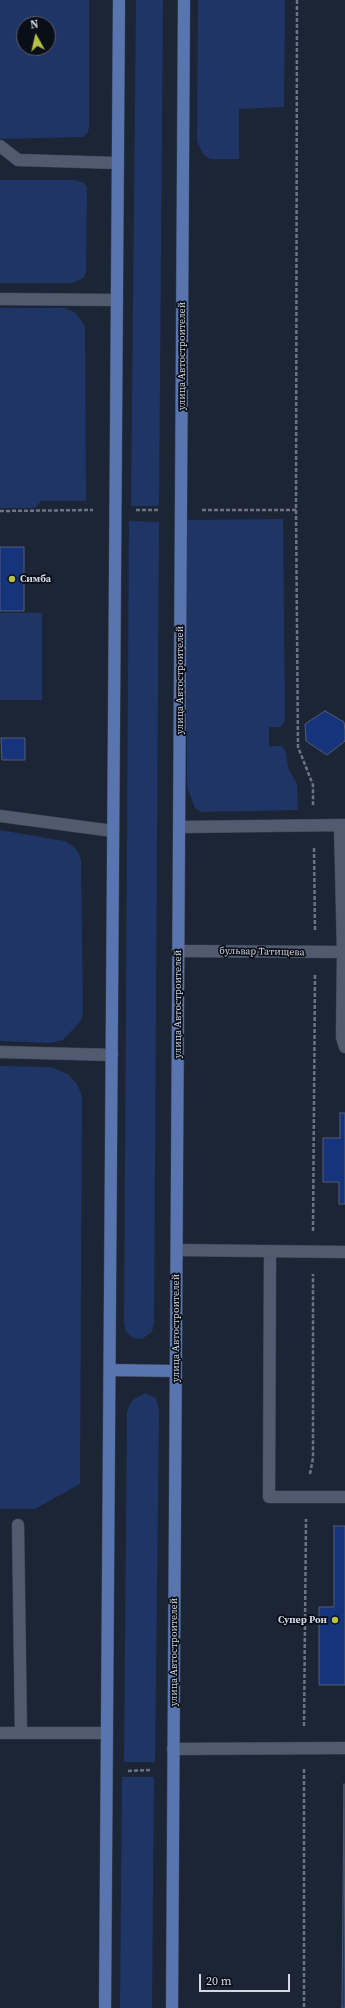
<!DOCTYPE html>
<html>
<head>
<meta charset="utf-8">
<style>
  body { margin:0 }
  #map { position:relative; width:345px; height:2008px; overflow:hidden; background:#1c2536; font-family:"Source Serif 4",serif }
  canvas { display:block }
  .north { position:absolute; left:16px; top:16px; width:40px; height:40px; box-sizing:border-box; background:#0a0e16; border:1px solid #5a5f68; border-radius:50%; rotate:352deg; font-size:11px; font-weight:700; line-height:16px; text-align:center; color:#d2d8e4 }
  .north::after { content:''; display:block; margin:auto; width:14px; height:18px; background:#b7c147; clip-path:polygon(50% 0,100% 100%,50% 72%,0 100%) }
  .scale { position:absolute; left:199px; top:1974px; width:91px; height:18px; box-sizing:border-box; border:2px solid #d2d8e4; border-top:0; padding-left:5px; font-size:12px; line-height:14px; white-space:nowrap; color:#d2d8e4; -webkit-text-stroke:3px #0a0e16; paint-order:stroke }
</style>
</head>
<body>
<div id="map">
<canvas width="345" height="2008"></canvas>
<div class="north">N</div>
<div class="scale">20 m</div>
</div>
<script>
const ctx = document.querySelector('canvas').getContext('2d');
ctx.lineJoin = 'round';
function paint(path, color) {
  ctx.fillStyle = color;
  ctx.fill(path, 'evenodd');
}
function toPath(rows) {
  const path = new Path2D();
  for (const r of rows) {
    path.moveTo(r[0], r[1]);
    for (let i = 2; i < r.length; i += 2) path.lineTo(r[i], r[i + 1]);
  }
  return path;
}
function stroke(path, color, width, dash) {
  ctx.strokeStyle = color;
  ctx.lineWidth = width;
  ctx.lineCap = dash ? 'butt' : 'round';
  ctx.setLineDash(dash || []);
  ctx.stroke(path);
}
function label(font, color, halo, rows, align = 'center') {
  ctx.font = font + ' "Source Serif 4",serif';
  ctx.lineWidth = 3.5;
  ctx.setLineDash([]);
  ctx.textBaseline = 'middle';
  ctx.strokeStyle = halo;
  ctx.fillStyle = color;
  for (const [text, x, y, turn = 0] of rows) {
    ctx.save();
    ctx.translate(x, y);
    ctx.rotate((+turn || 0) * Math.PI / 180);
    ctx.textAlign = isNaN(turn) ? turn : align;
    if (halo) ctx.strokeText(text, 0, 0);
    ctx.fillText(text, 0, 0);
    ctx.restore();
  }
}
paint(toPath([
  [0,0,89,0,89,128,87,134,83,137,0,139],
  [24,24,48,24,48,48,24,48],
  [136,0,163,0,159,506,131,506],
  [198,0,285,0,284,107,239,109,239,159,210,159,203,154,197,141],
  [0,180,74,180,84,183,87,187,86,273,83,278,73,283,0,283],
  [0,308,65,308,74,312,80,318,85,326,86,501,41,501,35,508,0,508],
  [283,519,285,721,280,727,269,727,269,746,282,746,286,752,288,768,297,784,298,810,202,812,195,808,187,787,186,520],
  [129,521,159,522,154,1322,152,1332,142,1339,133,1338,126,1332,124,1323],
  [0,613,42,613,42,700,0,700],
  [0,830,64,841,73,846,78,852,81,860,83,1014,80,1022,63,1040,50,1043,0,1041],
  [0,1066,51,1067,68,1074,77,1084,82,1096,80,1484,35,1509,0,1509],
  [145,1393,156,1398,159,1411,155,1762,124,1762,127,1412,130,1404,134,1399],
  [122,1777,154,1777,152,2008,120,2008]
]), '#1e3565');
const building = toPath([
  [0,547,24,547,24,611,0,611,0,547],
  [325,711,344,722,345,731,345,741,327,755,306,741,305,724,325,711],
  [1,738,25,738,25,760,2,760,1,738],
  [340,1113,345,1113,345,1204,339,1204,339,1182,323,1182,323,1138,340,1138,340,1113],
  [334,1526,345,1526,345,1685,319,1685,319,1607,334,1607,334,1526],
  [344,1784,345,2008,342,2008,344,1784]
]);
paint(building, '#15347c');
stroke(building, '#535d72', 1);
const minor = toPath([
  [0,146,18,160,118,163],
  [0,299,117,300],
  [0,816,113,831],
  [340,825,343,952,342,1037,345,1047],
  [179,827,345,825],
  [178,951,345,952],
  [0,1052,112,1055],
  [177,1250,345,1252],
  [270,1253,269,1497,345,1497],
  [18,1525,21,1733],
  [0,1733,107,1733],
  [173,1749,345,1748]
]);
const major = toPath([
  [110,1370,176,1371],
  [105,2008,119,0],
  [172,2008,184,0]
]);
stroke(minor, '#3b4251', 13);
stroke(major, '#3b4251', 13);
stroke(toPath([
  [297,0,296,510,298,747,313,785,313,805],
  [136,510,159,510],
  [202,510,296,510],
  [0,511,93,510],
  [314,848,315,931],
  [313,1231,315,974],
  [310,1474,313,1458,313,1274],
  [304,1726,306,1519],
  [304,1769,304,2008],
  [128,1771,151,1770]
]), '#6c7483', 2.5, [4, 2]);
stroke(minor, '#515b6f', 12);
stroke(major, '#5875b0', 12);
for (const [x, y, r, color] of [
  [12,579,4,"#b7c147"],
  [335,1620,4,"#b7c147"]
]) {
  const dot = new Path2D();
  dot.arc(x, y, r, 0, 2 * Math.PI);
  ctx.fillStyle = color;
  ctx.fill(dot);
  stroke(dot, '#0a0e16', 1.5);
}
label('10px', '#d2d8e4', '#0a0e16', [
  ["улица Автостроителей",182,356,-90],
  ["улица Автостроителей",180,680,-90],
  ["бульвар Татищева",262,952,1],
  ["улица Автостроителей",178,1004,-90],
  ["улица Автостроителей",176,1328,-90],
  ["улица Автостроителей",174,1652,-90]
]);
label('bold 10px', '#d2d8e4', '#0a0e16', [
  ["Симба",20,579],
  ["Супер Рон",327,1620,"right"]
], 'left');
</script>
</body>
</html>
